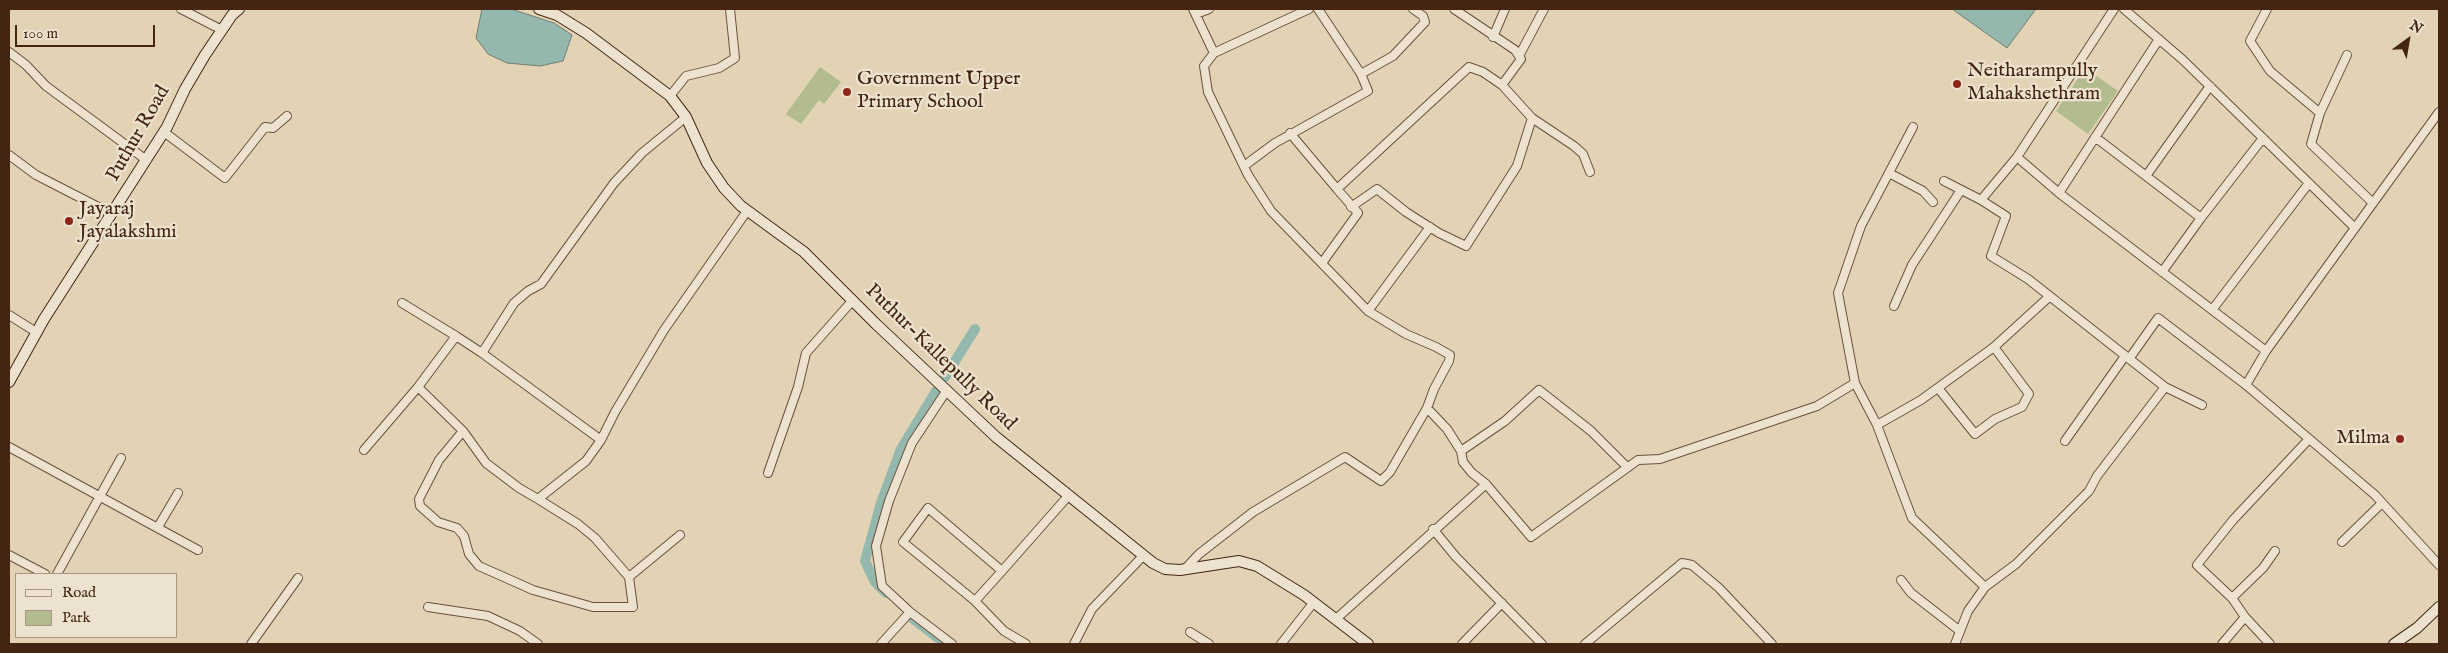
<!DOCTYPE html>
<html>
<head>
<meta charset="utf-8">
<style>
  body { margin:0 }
  #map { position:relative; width:2448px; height:653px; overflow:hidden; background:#e2d3b5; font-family:"IM FELL English",serif }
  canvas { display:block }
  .frame { position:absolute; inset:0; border:10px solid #442512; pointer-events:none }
  .legend { position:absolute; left:15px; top:573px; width:162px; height:65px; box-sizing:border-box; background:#ece2cf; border:1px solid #a99683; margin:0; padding:6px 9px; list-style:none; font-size:15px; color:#442512 }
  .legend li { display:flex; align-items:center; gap:10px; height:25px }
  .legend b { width:25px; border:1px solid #a99683 }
  .north { position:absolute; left:2383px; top:15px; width:50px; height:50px; -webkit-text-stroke:4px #ece2cf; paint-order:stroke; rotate:32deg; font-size:14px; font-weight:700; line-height:20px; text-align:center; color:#442512 }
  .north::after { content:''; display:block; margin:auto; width:18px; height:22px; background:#442512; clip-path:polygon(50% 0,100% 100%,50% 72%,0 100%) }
  .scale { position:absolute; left:15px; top:25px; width:140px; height:22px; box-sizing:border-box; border:2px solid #442512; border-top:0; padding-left:6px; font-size:15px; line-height:18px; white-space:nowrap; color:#442512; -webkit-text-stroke:4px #ece2cf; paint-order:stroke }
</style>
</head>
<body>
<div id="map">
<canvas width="2448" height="653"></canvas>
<div class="frame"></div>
<ul class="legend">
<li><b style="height:6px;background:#ece2cf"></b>Road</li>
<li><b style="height:14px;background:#b2bc8e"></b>Park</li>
</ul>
<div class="north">N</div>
<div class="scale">100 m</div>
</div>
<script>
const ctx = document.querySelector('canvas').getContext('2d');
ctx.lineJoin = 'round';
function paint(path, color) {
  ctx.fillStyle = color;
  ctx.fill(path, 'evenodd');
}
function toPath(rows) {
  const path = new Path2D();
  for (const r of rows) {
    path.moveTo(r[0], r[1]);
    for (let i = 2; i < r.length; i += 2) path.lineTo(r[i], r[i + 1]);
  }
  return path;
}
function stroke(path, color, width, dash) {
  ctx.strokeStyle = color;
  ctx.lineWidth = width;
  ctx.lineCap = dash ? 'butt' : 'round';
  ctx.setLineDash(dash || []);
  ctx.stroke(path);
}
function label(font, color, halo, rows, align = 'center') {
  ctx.font = font + ' "IM FELL English",serif';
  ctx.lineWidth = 4.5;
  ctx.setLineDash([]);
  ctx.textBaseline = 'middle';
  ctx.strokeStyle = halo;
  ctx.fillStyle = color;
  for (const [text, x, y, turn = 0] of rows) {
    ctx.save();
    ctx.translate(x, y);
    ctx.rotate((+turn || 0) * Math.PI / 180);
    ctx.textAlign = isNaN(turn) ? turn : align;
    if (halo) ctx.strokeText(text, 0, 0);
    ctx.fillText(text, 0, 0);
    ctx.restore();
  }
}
paint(toPath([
  [820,67,841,82,824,104,819,100,801,124,786,114],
  [2085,68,2118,91,2088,134,2056,111]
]), '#b2bc8e');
const water = toPath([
  [482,9,511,9,554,23,572,35,563,61,540,66,507,63,488,54,476,38,482,9],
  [1952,9,2036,9,2007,48,1952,9]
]);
paint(water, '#95b8ae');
stroke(water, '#757d70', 1);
stroke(toPath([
  [945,377,975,329],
  [886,593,875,582,865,561,881,503,901,449,936,391],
  [912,618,946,644]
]), '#95b8ae', 10);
const street = toPath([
  [181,9,222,30],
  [1193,9,1214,53,1204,66,1208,92,1248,175,1271,211,1368,311,1406,334,1436,347,1450,355,1449,361,1434,389,1427,408,1447,429,1461,451,1463,462,1472,473,1486,484],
  [1318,9,1361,74],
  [1454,9,1515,50,1521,59,1502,85],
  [2114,9,2017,157,2059,193,2266,351,2246,385,2375,495,2439,565],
  [2124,9,2183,60,2355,228,2266,351],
  [2267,9,2250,41,2270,71,2320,113],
  [1196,14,1209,9],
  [1493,37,1505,9],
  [9,52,26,65,46,86,145,159],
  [1214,53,1309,9],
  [2347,55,2320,113,2311,144,2373,203],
  [1519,56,1544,9],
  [670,96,686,76,719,68,735,58,730,9],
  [1532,118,1574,146,1583,154,1590,172],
  [164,132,225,178,265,127,273,128,287,116],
  [1290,133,1337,189,1469,67,1483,72,1502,85,1532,118,1517,166,1466,246,1439,233,1406,212,1377,189,1351,207],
  [2095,137,2146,176,2210,86],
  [9,155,36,175,112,214],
  [2017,157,1981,200,2006,216,1991,256,2028,279,2165,387],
  [1244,166,1275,143,1368,91,1361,74,1393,56,1425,22,1423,16,1413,9],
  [1889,173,1923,191,1933,202],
  [2146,176,2201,218,2263,138],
  [1944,181,1981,200],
  [2059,193,2159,39],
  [2355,228,2439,112],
  [1322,263,1358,213,1337,189],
  [2162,272,2201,218],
  [402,303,456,336],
  [1894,306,1912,265,1961,190],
  [2212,310,2309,183],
  [1368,311,1430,227],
  [9,315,36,332],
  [1994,347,2050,296],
  [482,353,601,440],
  [2129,359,2158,318,2246,385],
  [1855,383,1838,293,1861,226,1913,127],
  [418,387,463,431],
  [947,390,912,443,889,501,876,546,882,586,910,612,952,644],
  [1877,425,1921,400,1994,347,2029,394,2022,407,1995,419,1975,434,1938,388],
  [2065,441,2125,356],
  [9,447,198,550],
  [364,450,418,387,456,336,482,353,514,303,528,291,541,284,614,183,642,153,686,117],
  [1461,451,1505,421,1539,390,1591,431,1627,467],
  [768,473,798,387,806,353,853,300],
  [538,499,578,524,595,538,629,577,633,607,593,607,533,590,479,566,469,554,464,536,457,528,438,522,420,506,419,499,439,460,463,431,486,463,519,488,538,499,586,461,601,440,615,412,664,330,747,211],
  [158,527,178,493],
  [1433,529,1456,557,1542,644],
  [2342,542,2382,503],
  [9,555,45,574],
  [1185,569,1199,554,1253,512,1345,457,1381,481,1390,472,1427,408],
  [1002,571,928,508,903,542,975,601,1002,571,1069,495],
  [57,574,121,458],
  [629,577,680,535],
  [1901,580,1911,593,1960,631],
  [1985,587,2016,564,2089,491,2097,476,2165,387,2202,405],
  [2232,598,2263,568,2275,551],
  [975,601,1004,631,1026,644],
  [428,607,488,616,520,631,538,644],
  [1336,619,1486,484,1531,537,1638,460,1660,459,1817,406,1855,383,1877,425,1912,518,1985,587,1968,611,1955,644],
  [1190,632,1209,644],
  [251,644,298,578],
  [881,644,910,612],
  [1074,644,1092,609,1144,555],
  [1281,644,1314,602],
  [1462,644,1502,603],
  [1585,644,1682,563,1692,565,1719,588,1772,644],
  [2222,644,2245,617],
  [2270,644,2245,617,2232,598,2197,565,2233,520,2309,439]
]);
const secondary = toPath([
  [539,9,557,15,586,33,670,96,686,117,707,163,724,188,741,206,804,252,876,324,996,437,1153,563,1165,569,1180,570,1239,561,1257,566,1304,595,1368,644],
  [9,382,44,319,167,127,185,89,205,55,232,15,239,9],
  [2394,644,2417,628,2439,607]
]);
stroke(street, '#6c503b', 10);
stroke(secondary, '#442512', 12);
stroke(street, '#ece2cf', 8);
stroke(secondary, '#ece2cf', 10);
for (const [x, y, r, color] of [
  [1957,84,5,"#8f2418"],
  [847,92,5,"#8f2418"],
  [69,221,5,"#8f2418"],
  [2400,439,5,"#8f2418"]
]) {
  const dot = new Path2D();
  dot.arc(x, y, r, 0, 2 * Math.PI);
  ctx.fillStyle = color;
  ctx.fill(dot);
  stroke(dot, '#ece2cf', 2);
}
label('20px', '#442512', '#ece2cf', [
  ["Neitharampully",1967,72],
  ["Mahakshethram",1967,95],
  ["Government Upper",857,80],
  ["Primary School",857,103],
  ["Jayaraj",79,210],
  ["Jayalakshmi",79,233],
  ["Milma",2390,439,"right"]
], 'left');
label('20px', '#442512', '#ece2cf', [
  ["Puthur Road",139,134,-60],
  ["Puthur-Kallepully Road",940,358,44]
]);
</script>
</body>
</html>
